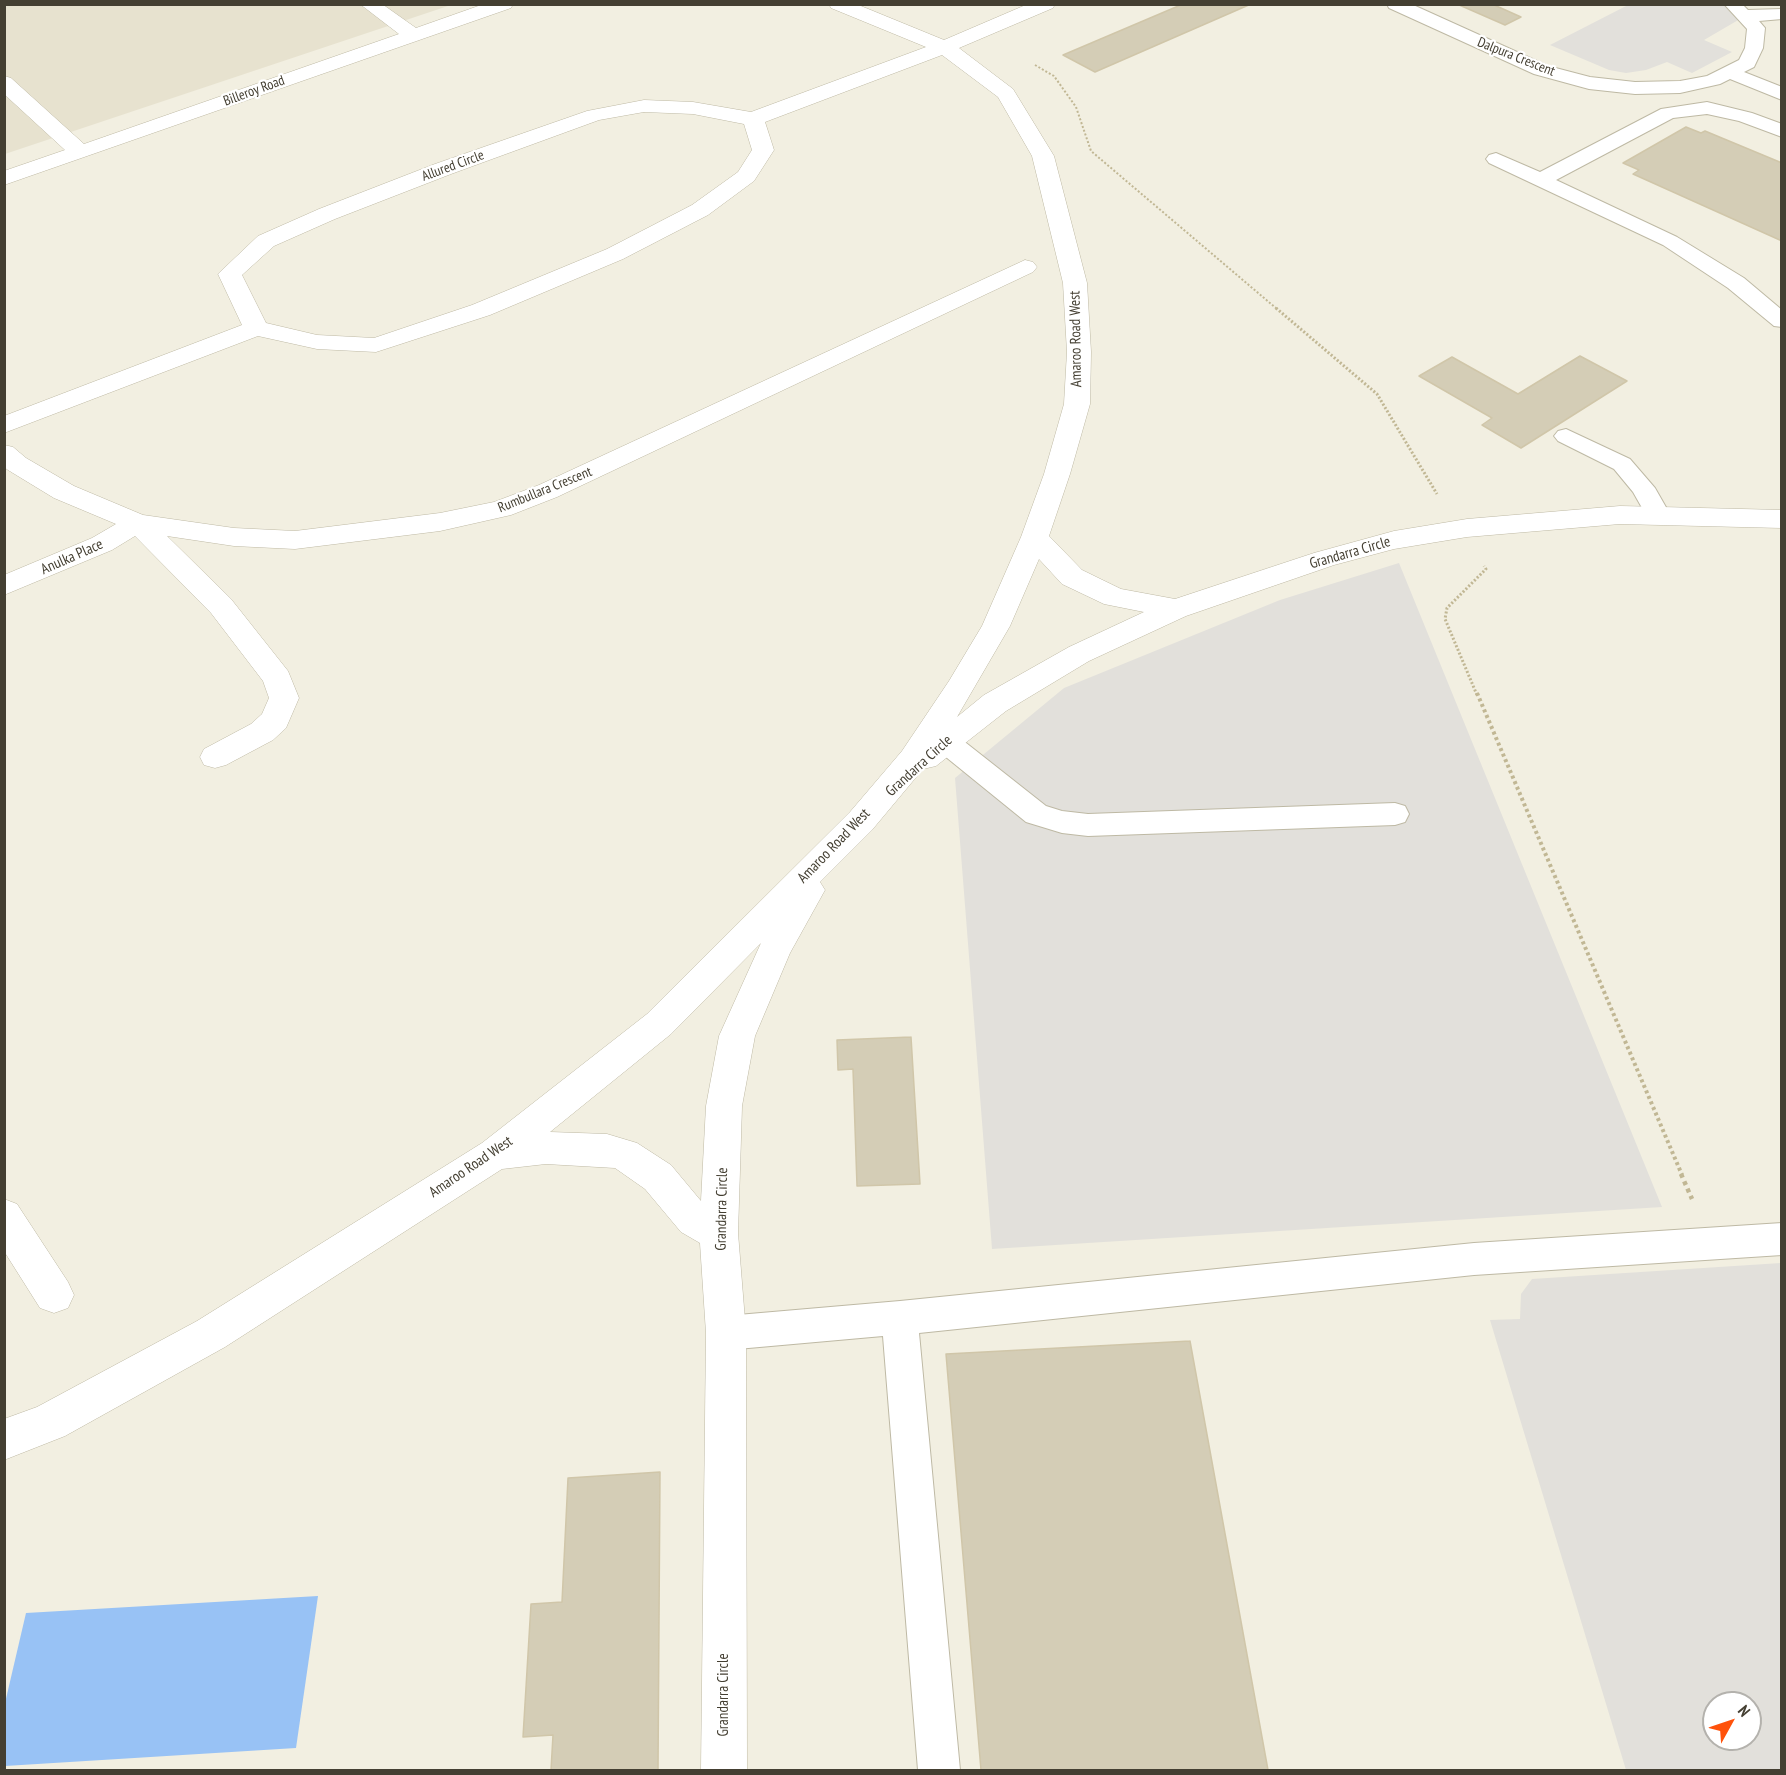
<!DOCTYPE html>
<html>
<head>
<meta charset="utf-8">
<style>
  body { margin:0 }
  #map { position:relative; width:1786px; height:1775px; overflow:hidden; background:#f2efe1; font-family:"PT Sans Narrow",sans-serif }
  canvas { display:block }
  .frame { position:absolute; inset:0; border:6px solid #443f32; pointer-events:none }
  .north { position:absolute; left:1702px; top:1691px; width:60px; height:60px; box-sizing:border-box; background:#fff; border:2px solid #b4b2ad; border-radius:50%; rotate:50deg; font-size:16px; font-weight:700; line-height:24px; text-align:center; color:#443f32 }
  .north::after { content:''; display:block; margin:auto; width:21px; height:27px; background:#ff520b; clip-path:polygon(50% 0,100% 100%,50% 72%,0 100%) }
</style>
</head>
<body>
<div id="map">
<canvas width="1786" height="1775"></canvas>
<div class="frame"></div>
<div class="north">N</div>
</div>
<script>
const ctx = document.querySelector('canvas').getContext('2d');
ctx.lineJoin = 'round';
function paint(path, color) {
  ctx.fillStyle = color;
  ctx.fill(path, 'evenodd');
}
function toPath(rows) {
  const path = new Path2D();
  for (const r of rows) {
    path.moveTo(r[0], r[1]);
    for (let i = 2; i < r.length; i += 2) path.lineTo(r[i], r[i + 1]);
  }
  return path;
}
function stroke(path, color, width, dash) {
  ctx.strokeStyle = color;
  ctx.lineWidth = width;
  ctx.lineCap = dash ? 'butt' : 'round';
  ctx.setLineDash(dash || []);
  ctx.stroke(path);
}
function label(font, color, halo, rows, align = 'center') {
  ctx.font = font + ' "PT Sans Narrow",sans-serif';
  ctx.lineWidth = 4.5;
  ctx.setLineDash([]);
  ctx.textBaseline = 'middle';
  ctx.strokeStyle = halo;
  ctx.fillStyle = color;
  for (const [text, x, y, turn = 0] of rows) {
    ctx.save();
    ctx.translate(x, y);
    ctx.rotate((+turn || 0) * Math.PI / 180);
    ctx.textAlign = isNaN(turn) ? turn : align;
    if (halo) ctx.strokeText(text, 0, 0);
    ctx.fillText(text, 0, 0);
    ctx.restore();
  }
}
paint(toPath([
  [5,4,451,5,5,154]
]), '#e7e2cf');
paint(toPath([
  [1628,5,1725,5,1740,19,1704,40,1732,52,1692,73,1667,62,1646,70,1626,73,1609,70,1550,45],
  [1399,563,1662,1207,992,1249,955,778,1064,688,1280,600],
  [1781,1263,1781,1770,1626,1770,1490,1320,1520,1319,1521,1294,1532,1279],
  [1714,1703,1750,1703,1750,1739,1714,1739]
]), '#e2e0db');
paint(toPath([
  [318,1596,296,1748,5,1766,5,1703,26,1613]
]), '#98c2f5');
const building = toPath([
  [1183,4,1251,4,1095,72,1063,55,1183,4],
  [1457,4,1492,4,1521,17,1505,25,1457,4],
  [1686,127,1701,133,1705,131,1782,163,1782,241,1633,174,1639,170,1623,163,1686,127],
  [1580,356,1627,381,1521,448,1482,425,1492,418,1419,376,1452,357,1518,394,1580,356],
  [911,1037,920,1184,857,1186,853,1069,838,1070,837,1040,911,1037],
  [1190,1341,1268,1770,981,1770,946,1354,1190,1341],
  [660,1472,658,1770,551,1770,553,1735,523,1737,531,1604,562,1602,568,1478,660,1472]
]);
paint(building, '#d4cdb6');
stroke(building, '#d0c6a9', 1.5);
const lane = toPath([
  [1387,4,1411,4,1548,66,1590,77,1635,82,1680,81,1707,76,1739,60,1745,48,1747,29,1724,4,1742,4,1748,10,1782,9,1782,19,1759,21,1765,28,1763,48,1754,67,1744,72,1782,87,1782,100,1730,79,1720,84,1680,93,1635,94,1589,89,1534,74,1389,8,1387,4],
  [1707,102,1752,113,1782,124,1782,137,1739,121,1707,114,1673,118,1556,180,1677,237,1744,278,1782,310,1782,327,1774,326,1728,288,1663,245,1489,163,1486,159,1489,155,1496,153,1540,172,1661,109,1707,102],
  [1566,429,1630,459,1655,488,1671,516,1668,522,1659,524,1650,522,1633,492,1614,469,1558,441,1554,436,1558,431,1566,429],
  [946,732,956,735,1046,806,1062,811,1088,814,1395,803,1405,806,1409,814,1405,822,1395,825,1088,836,1062,833,1026,822,936,749,932,742,936,735,946,732],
  [1782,1223,1782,1255,1474,1275,919,1333,960,1770,918,1770,883,1336,726,1350,713,1345,708,1333,713,1321,726,1316,900,1301,1474,1243,1782,1223]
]);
const street = toPath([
  [360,4,382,4,416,28,484,4,513,4,511,8,4,185,4,171,65,150,4,94,4,76,11,78,84,144,399,34,360,4],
  [829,4,856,4,944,40,1028,4,1055,4,1053,8,959,48,1013,89,1054,156,1087,283,1091,352,1090,404,1070,474,1049,536,1082,570,1121,589,1175,599,1314,553,1394,531,1467,519,1620,506,1782,510,1782,528,1620,524,1467,537,1394,549,1334,565,1186,616,1089,661,1006,711,936,766,923,769,872,830,820,882,825,890,790,953,755,1036,742,1106,738,1233,746,1333,747,1770,701,1770,706,1333,700,1243,681,1232,645,1189,615,1168,546,1164,502,1169,225,1347,65,1436,4,1460,4,1419,37,1407,197,1321,482,1143,647,1014,850,812,902,751,949,681,982,626,1021,537,1044,474,1064,404,1067,352,1063,283,1032,156,998,97,942,55,765,122,774,150,754,181,708,215,623,259,490,315,376,352,317,349,258,336,4,433,4,416,242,325,218,274,258,236,319,209,435,164,587,111,644,100,693,102,751,112,926,47,831,8,829,4],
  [644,112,693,114,744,124,752,150,738,172,692,205,607,249,472,305,374,338,317,335,266,323,242,275,274,246,335,219,451,174,599,120,644,112],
  [1039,559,1062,584,1104,604,1144,612,1069,647,984,695,957,717,1010,626,1039,559],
  [761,943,719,1036,706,1106,701,1201,671,1165,637,1143,607,1134,550,1132,671,1034,761,943],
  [1025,260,1033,262,1037,267,1033,272,557,497,511,515,440,531,295,549,234,546,167,536,231,599,288,671,299,698,286,728,273,740,226,765,215,768,204,765,200,757,204,749,251,724,262,714,269,698,263,681,211,613,135,536,112,550,4,595,4,575,92,538,116,524,54,498,8,470,4,467,4,445,13,447,26,458,74,486,143,515,234,528,295,531,440,513,494,502,539,485,1025,260],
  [4,1199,17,1204,68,1282,74,1295,68,1308,54,1313,40,1308,4,1251,4,1199]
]);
stroke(lane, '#beb9a4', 2);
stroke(street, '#beb9a4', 1);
stroke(toPath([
  [1035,65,1054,76,1076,107,1091,151,1277,309]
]), '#c1b794', 2, [2, 2]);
stroke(toPath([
  [1276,308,1377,394,1437,494],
  [1477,695,1445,619,1447,608,1486,569,1484,566]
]), '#c1b794', 3, [2, 2]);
stroke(toPath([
  [1477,693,1682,1175]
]), '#c1b794', 4, [3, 3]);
stroke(toPath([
  [1681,1174,1692,1199]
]), '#c1b794', 4.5, [4, 4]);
paint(lane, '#fff');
paint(street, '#fff');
label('14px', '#443f32', '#fff', [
  ["Dalpura Crescent",1516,57,22],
  ["Billeroy Road",254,91,-20],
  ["Allured Circle",453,166,-20],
  ["Rumbullara Crescent",545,490,-22]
]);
label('15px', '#443f32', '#fff', [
  ["Amaroo Road West",1076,339,-91],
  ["Grandarra Circle",1350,553,-16],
  ["Anulka Place",72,557,-24],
  ["Grandarra Circle",919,766,-42],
  ["Amaroo Road West",834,846,-46],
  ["Amaroo Road West",471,1167,-34],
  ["Grandarra Circle",722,1209,-89],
  ["Grandarra Circle",724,1695,-90]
]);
</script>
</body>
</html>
